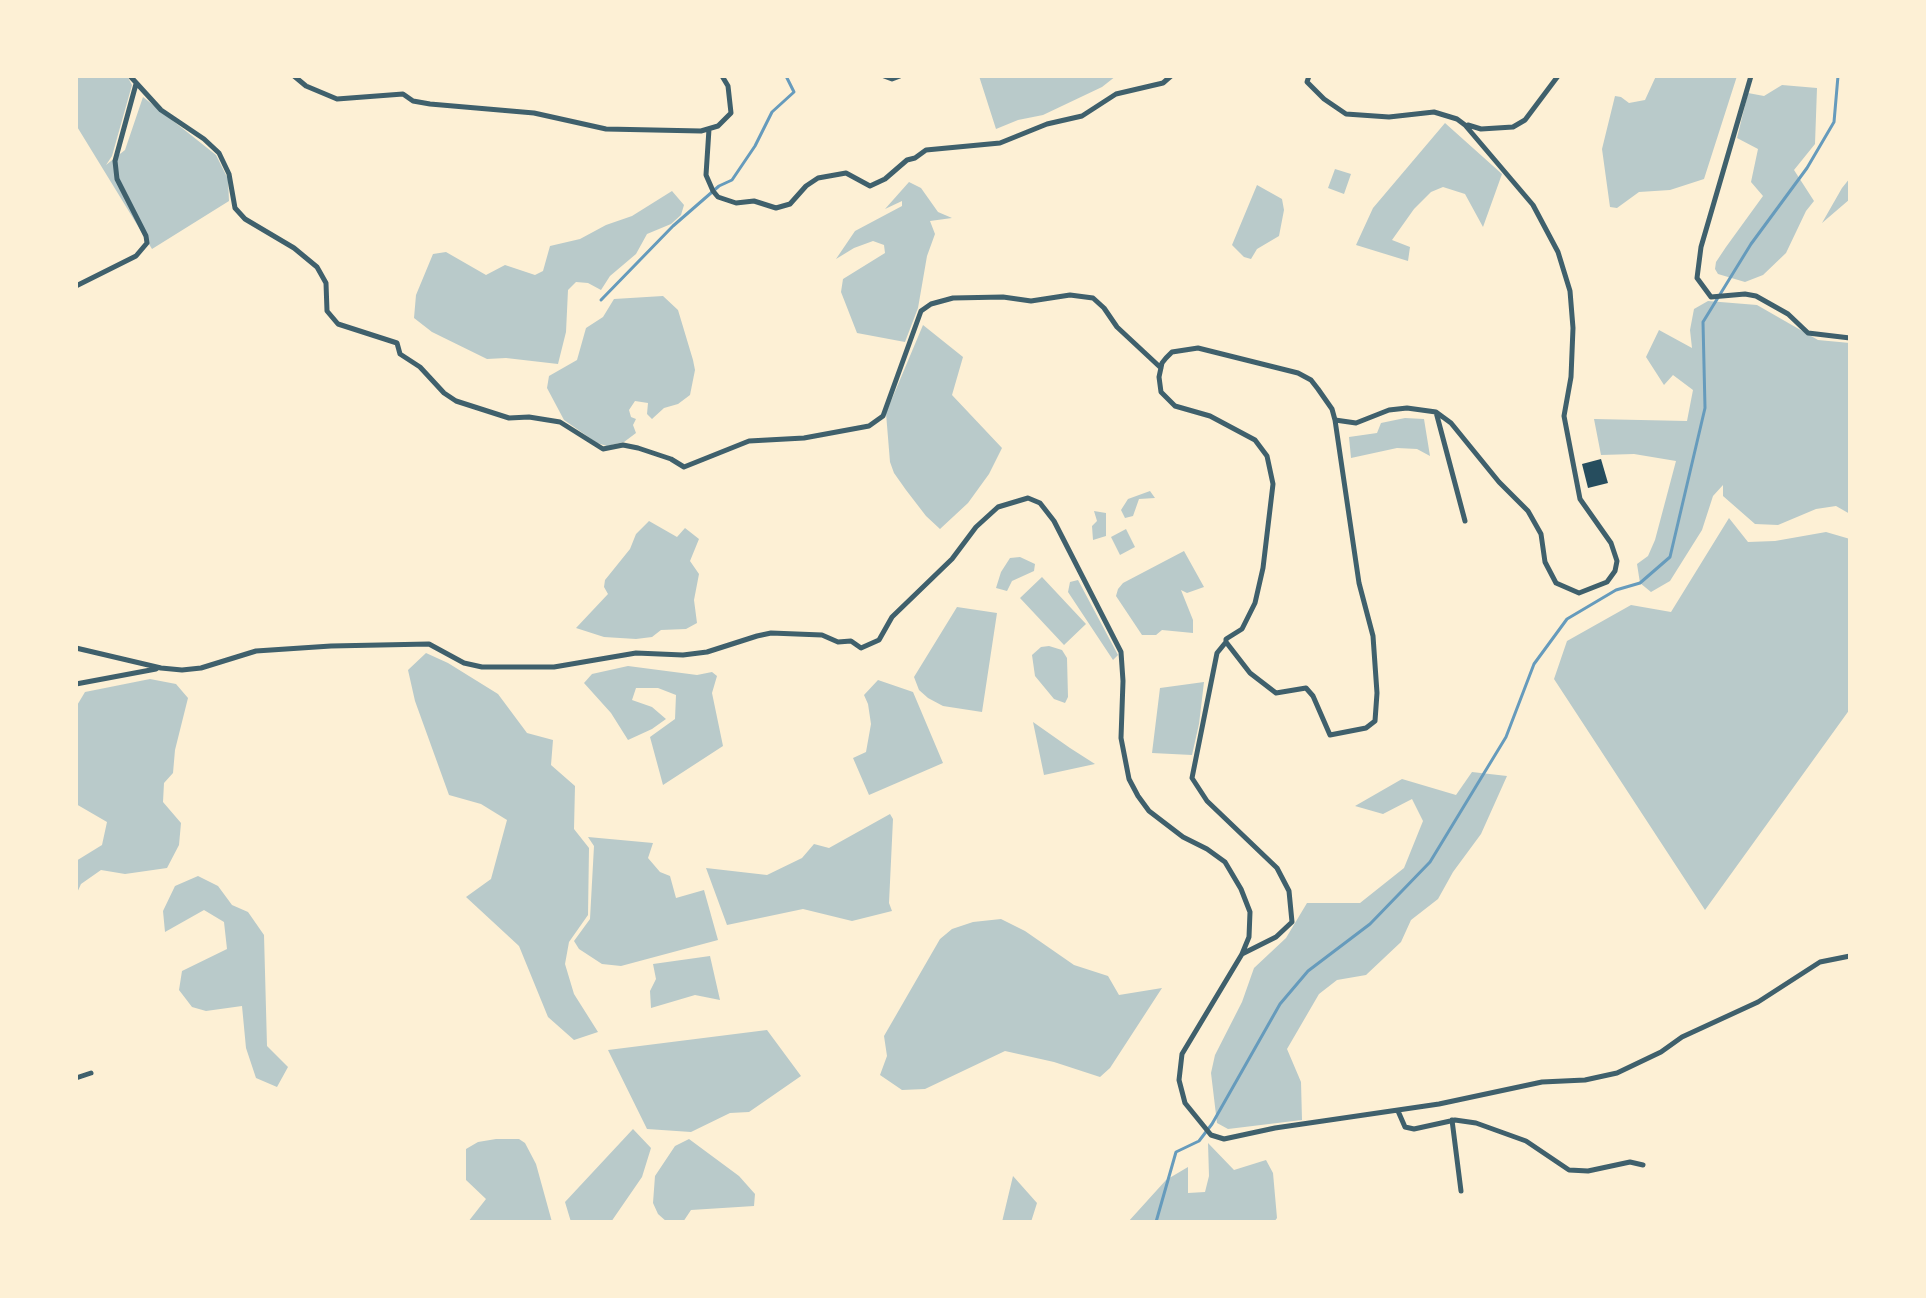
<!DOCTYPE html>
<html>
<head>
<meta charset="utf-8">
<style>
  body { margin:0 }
  #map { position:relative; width:1926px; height:1298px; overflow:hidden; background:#fdf0d5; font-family:"PT Sans Narrow",sans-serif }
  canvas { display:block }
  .frame { position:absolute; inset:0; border:78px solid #fdf0d5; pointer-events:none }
</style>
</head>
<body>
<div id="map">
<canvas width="1926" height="1298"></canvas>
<div class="frame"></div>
</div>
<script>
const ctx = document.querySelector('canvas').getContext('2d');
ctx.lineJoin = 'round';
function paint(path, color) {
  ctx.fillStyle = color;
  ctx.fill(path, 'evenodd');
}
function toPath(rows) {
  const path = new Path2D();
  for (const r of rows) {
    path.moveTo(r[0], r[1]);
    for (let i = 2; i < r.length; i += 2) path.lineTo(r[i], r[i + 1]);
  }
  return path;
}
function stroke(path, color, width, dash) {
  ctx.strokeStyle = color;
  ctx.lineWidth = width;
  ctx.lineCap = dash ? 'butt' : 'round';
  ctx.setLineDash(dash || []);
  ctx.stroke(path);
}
paint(toPath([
  [76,76,127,76,132,85,112,156,106,165,125,150,143,97,216,155,228,179,229,201,152,249,76,125],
  [979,76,1116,76,1102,87,1043,115,1018,120,996,129],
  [1656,76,1737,76,1704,179,1670,190,1639,192,1617,208,1610,207,1602,149,1615,96,1621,97,1629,103,1645,100],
  [1782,85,1817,88,1815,144,1794,170,1814,201,1806,211,1786,253,1763,275,1745,282,1718,274,1715,269,1716,262,1726,247,1763,196,1751,182,1758,149,1737,138,1748,93,1764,96],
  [1445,123,1502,174,1483,227,1465,194,1443,187,1431,192,1414,209,1392,240,1410,247,1408,261,1356,245,1373,208],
  [1335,169,1351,174,1344,194,1328,188],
  [1850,178,1850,199,1822,223,1842,188],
  [909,182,921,188,938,212,952,218,930,221,935,234,927,256,918,308,905,342,857,333,841,292,843,279,885,253,884,245,873,241,854,248,836,259,855,231,902,206,902,201,885,209],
  [1257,185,1282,199,1284,210,1279,236,1257,249,1251,259,1244,257,1232,245],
  [672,191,684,205,681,215,671,224,647,234,636,254,610,276,601,290,588,283,576,282,568,290,566,332,558,364,506,358,487,359,432,332,414,318,416,295,433,254,446,252,486,275,505,265,535,275,543,271,550,246,580,239,606,225,632,216],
  [663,296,678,310,693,360,695,370,690,395,678,404,664,408,652,419,647,414,648,403,635,401,629,410,631,417,636,419,633,425,636,433,624,442,607,446,597,443,564,420,547,388,549,376,577,360,586,328,603,317,614,299],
  [1708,301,1757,305,1818,340,1850,343,1850,514,1836,506,1816,509,1778,525,1755,524,1723,496,1723,485,1713,496,1702,530,1670,581,1651,592,1640,583,1637,564,1648,556,1655,540,1676,461,1634,454,1601,455,1594,419,1687,421,1693,390,1673,375,1664,385,1646,357,1659,330,1692,348,1690,330,1694,309],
  [923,325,963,357,952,395,1002,448,989,474,968,503,940,529,926,516,906,490,894,473,890,462,886,413],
  [1405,418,1424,419,1430,456,1417,449,1397,448,1351,458,1349,437,1377,433,1381,423],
  [1150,491,1155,498,1139,499,1133,516,1125,518,1121,510,1128,499],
  [1094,511,1106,513,1106,536,1093,540,1092,526,1097,521],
  [1729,518,1748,542,1775,541,1826,532,1850,539,1850,709,1705,910,1554,679,1567,641,1631,605,1671,612],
  [649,521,677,537,685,528,699,539,690,561,699,574,694,600,697,623,686,629,661,630,652,637,636,639,604,637,576,628,608,594,604,587,605,580,630,549,636,534],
  [1126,529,1135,547,1120,555,1111,537],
  [1184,551,1204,587,1187,593,1181,590,1193,620,1193,633,1162,630,1156,635,1142,635,1116,596,1118,589,1123,583],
  [1020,557,1035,564,1034,571,1012,581,1007,591,996,588,1001,572,1010,558],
  [1042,577,1086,624,1064,645,1020,598],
  [1078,580,1118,655,1113,660,1068,592,1070,582],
  [957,607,997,613,982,712,943,706,928,698,919,690,914,677],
  [1049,646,1062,650,1067,658,1068,697,1065,703,1054,699,1035,676,1032,655,1041,647],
  [426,653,448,663,498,694,527,733,553,740,551,765,575,786,574,829,589,848,588,915,569,942,565,964,574,994,598,1032,574,1040,548,1017,519,946,466,897,491,879,507,820,481,804,449,795,415,701,408,670],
  [628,666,697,675,712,672,717,676,712,693,723,746,663,785,650,737,675,719,676,695,658,688,636,688,632,700,652,707,666,719,652,729,628,740,611,713,584,683,592,674],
  [150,679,176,684,188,698,175,750,173,773,164,783,163,802,181,823,179,845,167,868,125,874,101,870,81,884,76,895,76,861,102,845,107,822,76,804,76,707,85,692],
  [878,680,913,692,943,763,869,795,853,758,866,752,871,724,868,704,864,695],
  [1204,682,1199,724,1192,755,1152,753,1160,688],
  [1033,722,1070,748,1095,764,1044,775],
  [1472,772,1507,776,1481,834,1453,872,1438,899,1411,920,1401,942,1366,975,1337,980,1319,994,1287,1049,1301,1082,1302,1120,1228,1129,1217,1123,1211,1073,1215,1055,1242,1002,1254,968,1286,938,1307,903,1360,903,1404,868,1423,821,1412,799,1383,814,1355,806,1402,779,1456,795],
  [890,814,893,819,889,903,892,911,852,921,803,909,727,925,706,868,767,875,802,858,814,844,829,848],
  [588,837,653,843,648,858,660,872,670,876,676,898,704,890,718,940,621,966,602,964,579,949,574,941,590,919,594,846],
  [198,876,218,886,232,905,248,912,264,935,267,1046,288,1067,277,1087,256,1078,246,1048,242,1006,206,1011,192,1007,179,990,182,971,227,949,224,922,204,910,165,932,163,911,175,886],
  [1001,919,1025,931,1074,965,1108,976,1119,995,1162,988,1110,1068,1100,1077,1054,1062,1005,1051,925,1089,902,1090,880,1075,887,1056,884,1036,940,939,952,929,973,922],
  [710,956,720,1000,695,995,651,1008,650,991,656,979,653,964],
  [767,1030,801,1076,749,1112,730,1113,691,1132,647,1129,608,1050],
  [633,1129,651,1148,642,1177,611,1222,571,1222,565,1202],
  [496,1139,519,1139,525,1143,536,1164,552,1222,468,1222,486,1199,466,1180,466,1149,478,1142],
  [689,1139,739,1176,755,1194,754,1206,691,1210,683,1222,667,1222,658,1214,653,1203,655,1176,675,1146],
  [1208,1143,1234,1170,1266,1160,1273,1173,1277,1218,1274,1222,1128,1222,1166,1180,1188,1167,1188,1193,1205,1192,1209,1176],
  [1013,1176,1037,1203,1031,1222,1002,1222]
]), '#b9caca');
stroke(toPath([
  [601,300,673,226,719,186,732,180,755,146,772,112,794,92,786,76],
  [1156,1222,1176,1152,1199,1141,1212,1124,1280,1004,1308,971,1370,924,1430,862,1506,737,1534,664,1567,619,1616,590,1640,583,1670,557,1705,408,1703,322,1751,244,1807,168,1834,122,1838,76]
]), '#669bbc', 3);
paint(toPath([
  [1601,459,1608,483,1588,488,1582,464]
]), '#264d5e');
stroke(toPath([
  [130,76,161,110,204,139,219,153,229,174,235,208,245,219,294,248,317,267,326,283,327,311,338,324,397,343,400,354,420,367,444,393,456,401,509,418,529,417,560,422,603,449,623,445,638,448,671,459,684,467,749,441,804,438,869,426,883,416,921,311,931,304,953,298,1003,297,1031,301,1070,295,1093,298,1104,308,1117,327,1161,368],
  [294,76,306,86,337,99,403,94,413,101,430,104,534,113,606,129,701,131,718,126,731,113,728,86,722,76],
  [884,76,892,79,900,76],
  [1751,76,1701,247,1697,278,1711,297,1745,294,1756,296,1788,314,1808,333,1850,338],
  [1468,125,1481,129,1513,127,1525,120,1558,76],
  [709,129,706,175,713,191,718,197,736,203,754,201,776,208,790,204,806,186,818,178,846,173,870,186,885,179,907,160,915,158,926,150,1000,143,1047,124,1082,116,1116,94,1163,83,1171,76],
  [76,286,136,256,147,243,146,236,117,179,115,161,136,84],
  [1436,412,1465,521],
  [1226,642,1250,673,1276,693,1306,688,1313,696,1330,735,1366,728,1375,721,1377,693,1373,636,1359,583,1335,420],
  [76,648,161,668,182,670,201,668,256,651,331,646,429,644,464,663,482,667,554,667,636,653,683,655,707,652,757,636,771,633,822,635,838,642,851,641,861,648,879,640,892,617,952,559,976,527,998,507,1028,498,1040,503,1054,521,1121,652,1123,681,1121,738,1129,779,1138,796,1149,811,1183,837,1207,849,1225,862,1241,889,1250,912,1249,937,1242,954,1182,1054,1179,1080,1185,1103,1211,1135,1224,1139,1275,1128,1439,1104,1542,1082,1585,1080,1617,1073,1661,1052,1682,1037,1758,1002,1820,962,1850,956],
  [76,684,156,669],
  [1242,954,1276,937,1292,922,1289,891,1277,868,1207,801,1192,778,1217,653,1226,642,1226,639,1242,629,1255,603,1263,568,1273,484,1267,456,1255,440,1210,416,1175,406,1161,392,1159,377,1162,363,1166,358,1172,352,1198,348,1298,373,1311,380,1318,389,1332,409,1335,420,1356,423,1389,410,1407,408,1436,412,1451,423,1499,482,1528,511,1541,534,1545,562,1556,583,1579,593,1607,582,1615,571,1617,561,1611,543,1580,499,1564,416,1571,377,1573,328,1570,291,1558,252,1533,205,1465,125,1457,119,1434,112,1389,117,1346,114,1324,99,1307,82,1309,76],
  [76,1078,91,1073],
  [1398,1111,1405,1127,1414,1129,1455,1120,1476,1123,1526,1141,1569,1170,1588,1171,1630,1162,1643,1165],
  [1452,1120,1461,1191]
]), '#3f606c', 5);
</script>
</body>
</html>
